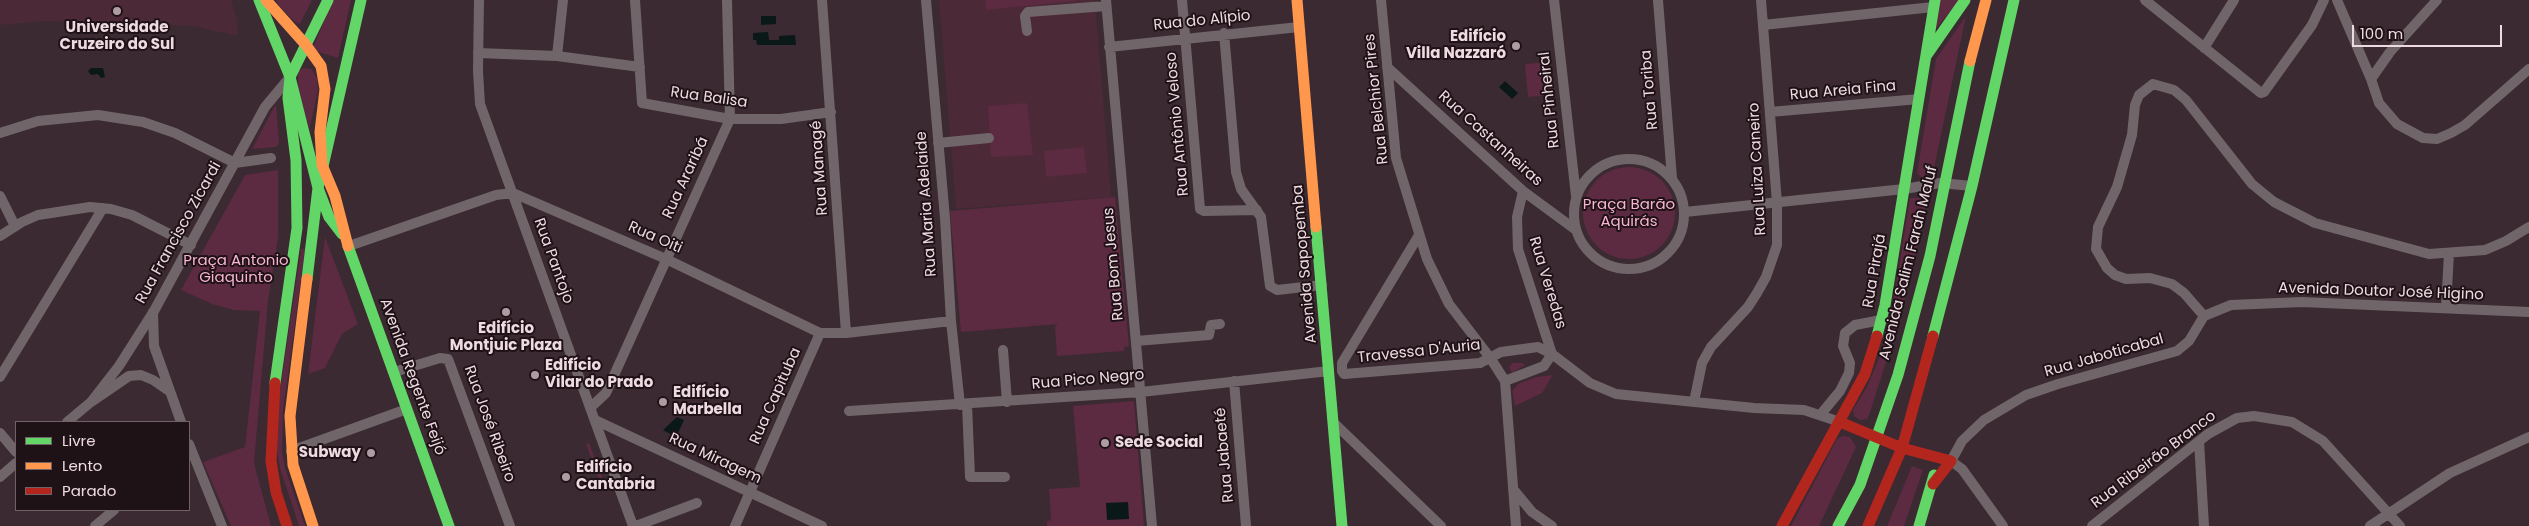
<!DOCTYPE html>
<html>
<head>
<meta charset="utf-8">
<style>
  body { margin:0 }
  #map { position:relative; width:2529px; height:526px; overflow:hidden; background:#3b2a31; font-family:Poppins,sans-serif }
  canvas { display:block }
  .legend { position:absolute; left:15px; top:421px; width:175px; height:90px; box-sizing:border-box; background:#1f1217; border:1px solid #726268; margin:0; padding:6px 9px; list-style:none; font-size:15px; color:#eedae1 }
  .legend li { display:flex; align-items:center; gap:10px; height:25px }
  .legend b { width:25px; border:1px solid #726268 }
  .scale { position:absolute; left:2352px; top:25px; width:150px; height:22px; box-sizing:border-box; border:2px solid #eedae1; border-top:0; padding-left:6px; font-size:15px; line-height:18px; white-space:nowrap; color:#eedae1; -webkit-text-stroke:4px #1f1217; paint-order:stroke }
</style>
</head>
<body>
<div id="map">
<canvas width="2529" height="526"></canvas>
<ul class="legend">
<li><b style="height:6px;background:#63d668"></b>Livre</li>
<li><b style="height:6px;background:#ff974d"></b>Lento</li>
<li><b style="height:6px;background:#b3261e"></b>Parado</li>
</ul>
<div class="scale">100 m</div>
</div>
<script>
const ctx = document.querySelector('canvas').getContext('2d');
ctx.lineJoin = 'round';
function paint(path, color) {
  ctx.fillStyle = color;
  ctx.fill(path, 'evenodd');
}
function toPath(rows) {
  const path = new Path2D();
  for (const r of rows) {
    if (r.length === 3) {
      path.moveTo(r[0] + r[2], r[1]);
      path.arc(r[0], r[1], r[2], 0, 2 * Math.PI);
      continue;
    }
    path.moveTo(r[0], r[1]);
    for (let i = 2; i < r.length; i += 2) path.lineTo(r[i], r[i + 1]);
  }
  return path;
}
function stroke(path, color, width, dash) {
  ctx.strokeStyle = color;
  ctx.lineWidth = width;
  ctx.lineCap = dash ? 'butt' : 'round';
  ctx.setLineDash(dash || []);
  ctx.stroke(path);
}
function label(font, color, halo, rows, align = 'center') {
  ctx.font = font + ' Poppins,sans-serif';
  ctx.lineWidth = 4;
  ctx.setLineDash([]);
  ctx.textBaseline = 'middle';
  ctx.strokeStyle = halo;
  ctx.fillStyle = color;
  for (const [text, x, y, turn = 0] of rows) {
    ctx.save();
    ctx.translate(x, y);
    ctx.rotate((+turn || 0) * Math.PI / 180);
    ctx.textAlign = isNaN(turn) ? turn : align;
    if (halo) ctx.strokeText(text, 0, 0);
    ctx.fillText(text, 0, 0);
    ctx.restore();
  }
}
paint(toPath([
  [0,0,231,0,237,19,237,36,193,26,45,21,0,25],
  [939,0,1095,0,1111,197,956,209]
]), '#4b2937');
paint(toPath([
  [276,0,312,0,300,24,296,23,279,6],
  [333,0,351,0,338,58,312,50],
  [985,0,1075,0,1075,1,986,10],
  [1938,0,1959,0,1936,29],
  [1966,16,1933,173,1928,176,1921,177,1917,173,1936,59],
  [1549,62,1552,95,1528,97,1525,64],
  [304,68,312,69,317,79,318,90,310,127,311,133,298,91,298,71],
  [1027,103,1033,155,991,157,988,106],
  [276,104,279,144,276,147,252,149],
  [1084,147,1087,173,1046,177,1044,151],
  [1629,213,46],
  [278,170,278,238,268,301,254,463,271,526,231,526,203,462,245,447,260,311,234,310,212,304,181,290,245,175],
  [1115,197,1129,346,1124,347,1124,351,1057,356,1055,326,1058,324,961,332,950,211],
  [1910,198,1927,198,1916,250,1900,319,1870,412,1867,419,1860,420,1854,416,1853,410,1868,385,1881,353,1893,304],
  [325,237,358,324,342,334,325,368,308,374],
  [301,249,305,249,283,411,282,452,285,468,305,526,299,526,280,468,277,451,277,411],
  [1512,363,1522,363,1525,365,1512,373,1509,367],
  [1553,375,1542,393,1515,406,1512,391,1518,384,1536,377],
  [1134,401,1144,526,1047,526,1047,521,1051,520,1049,489,1080,487,1073,406],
  [1843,436,1850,437,1856,447,1819,526,1791,526,1837,439],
  [589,443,607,489,603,490,586,444],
  [1912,466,1923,470,1904,526,1887,526]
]), '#5c2a41');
paint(toPath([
  [761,16,776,16,776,24,761,25],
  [768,32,769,40,779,40,779,36,795,35,796,45,757,45,756,40,753,40,753,33],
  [91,68,103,68,105,77,101,78,98,74,91,75,88,71],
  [1505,81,1518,93,1512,99,1499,87],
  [677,417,684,420,676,437,663,430],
  [1128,502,1129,519,1107,520,1106,503]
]), '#0b1818');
stroke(toPath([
  [479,0,478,71,480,104,633,526],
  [635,0,642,103,730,119,781,119,831,112],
  [822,0,846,333],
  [926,0,945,218,951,321,960,405],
  [1106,0,1152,526],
  [1182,0,1200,209,1204,211,1257,210],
  [1381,0,1396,158,1427,259,1449,304,1491,359,1505,381,1516,526],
  [1554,0,1576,196],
  [1658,0,1672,178],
  [2145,0,2261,93,2264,92,2312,25,2324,0],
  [2337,0,2371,79],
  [2437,0,2390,52,2371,79,2379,103,2397,124,2423,138,2437,139,2451,133,2465,125,2529,69],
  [1763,25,1933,7],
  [1027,31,1025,16,1028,12,1106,6],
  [1224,33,1236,172,1241,189,1261,217,1270,286,1277,290,1322,285],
  [1109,47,1299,27],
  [2204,48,2234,0],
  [478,53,557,56,640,67],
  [557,56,563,0],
  [1387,67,1523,191,1576,230],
  [1770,112,1919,99],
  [0,133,38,121,98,115,143,122,175,133,235,163,271,158],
  [938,143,989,138],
  [1629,214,55],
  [1523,191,1517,217,1518,249,1552,354],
  [0,196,15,226],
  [1685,212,1904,189,1940,183,1972,186],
  [1419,235,1342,363,1342,371,1344,374,1480,363,1501,352,1538,347,1552,354,1590,383,1616,394,1754,408,1804,410,1840,422],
  [0,236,22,222,38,215,90,207,111,209,132,215,191,245],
  [349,246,496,195,513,193,666,259,820,333,846,333,951,321],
  [2446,308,2449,253],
  [153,312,154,346,181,422],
  [2204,316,2184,293,2172,284,2150,278,2126,279,2115,275,2107,268,2096,249,2098,227,2117,187,2132,135,2135,105,2139,95,2153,84,2174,90,2186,100,2252,184,2274,202,2315,223,2429,254,2485,250,2506,241,2529,227],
  [2204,316,2231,305,2302,302,2529,312],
  [1136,341,1209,335,1211,325,1220,324],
  [1003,350,1007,402],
  [394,372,440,358,448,359,510,526],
  [0,377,103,208],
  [1234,381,1246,526],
  [1505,381,1544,366,1552,354],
  [91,402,119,366,154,311,265,107,290,77],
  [1694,402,1702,363,1711,347,1748,307,1757,293,1766,277,1777,245,1777,203,1761,0],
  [967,404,970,477,1005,477],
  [590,408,606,393,730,119,727,0],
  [849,411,1141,392,1329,371],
  [1821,414,1840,391,1849,373,1850,363,1843,346,1845,333,1855,325,1881,320],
  [595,420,822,526],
  [67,422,91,402,129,376,141,375,153,380,169,391],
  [1333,422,1441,526],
  [0,433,16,452],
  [2199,441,2204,526],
  [189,444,222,526],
  [291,451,407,409],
  [0,477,16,463],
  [1513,489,1532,512,1552,526],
  [95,526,114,510],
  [636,526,697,503],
  [735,526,820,333],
  [2003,526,1962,469,1951,461,1962,441,1984,420,2026,395,2058,384,2177,351,2189,341,2204,316],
  [2092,526,2208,434,2237,418,2254,416,2292,422,2323,441,2400,526],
  [2370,526,2450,473,2529,437]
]), '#70666a', 10);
stroke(toPath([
  [259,0,290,77,318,188,329,217,342,234],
  [1926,56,1965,0],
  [1316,227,1342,526],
  [348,246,449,526],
  [307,279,318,188,361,0],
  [1877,336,1885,305,1935,0],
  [1933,336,1972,186,2014,0],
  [275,383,297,228,296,160,288,98,290,77,328,0],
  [1838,526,1860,485,1898,375,1930,256,1970,61],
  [1919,526,1934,475]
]), '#63d668', 11);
stroke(toPath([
  [266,0,306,45,321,66,325,89,320,132,322,165,335,196,348,246],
  [1297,0,1316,227],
  [1970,61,1986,0],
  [307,279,290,416,293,465,313,526]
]), '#ff974d', 11);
stroke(toPath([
  [275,383,271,461,276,492,287,526],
  [1840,422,1902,448,1951,461,1933,484],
  [1782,526,1865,374,1877,336],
  [1868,526,1902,448,1933,336]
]), '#b3261e', 11);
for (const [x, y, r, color] of [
  [117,11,5,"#af9ca3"],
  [1516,46,5,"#af9ca3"],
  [506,312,5,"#af9ca3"],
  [535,375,5,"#af9ca3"],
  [663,402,5,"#af9ca3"],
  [1105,443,5,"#af9ca3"],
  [371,453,5,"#af9ca3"],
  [566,477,5,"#af9ca3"]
]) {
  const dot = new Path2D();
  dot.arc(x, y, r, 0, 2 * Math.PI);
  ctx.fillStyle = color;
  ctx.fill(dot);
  stroke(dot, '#1f1217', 2);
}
label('15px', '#eedae1', '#1f1217', [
  ["Rua do Alípio",1202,21,-6],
  ["Rua Toriba",1650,90,-95],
  ["Rua Areia Fina",1843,91,-5],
  ["Rua Balisa",709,98,8],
  ["Rua Belchior Pires",1377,99,-96],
  ["Rua Pinheiral",1550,100,-96],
  ["Rua Antônio Veloso",1178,124,-95],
  ["Rua Castanheiras",1490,139,42],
  ["Rua Managé",820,168,-94],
  ["Rua Luiza Caneiro",1758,169,-93],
  ["Rua Araribá",686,178,-65],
  ["Rua Maria Adelaide",927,204,-94],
  ["Rua Francisco Zicardi",179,233,-61],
  ["Rua Oiti",655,238,24],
  ["Rua Pantojo",553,261,70],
  ["Avenida Salim Farah Maluf",1909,263,-76],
  ["Rua Bom Jesus",1114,264,-95],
  ["Avenida Sapopemba",1305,264,-95],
  ["Rua Pirajá",1875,271,-80],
  ["Rua Veredas",1547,283,73],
  ["Avenida Doutor José Higino",2381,292,2],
  ["Travessa D'Auria",1419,352,-6],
  ["Rua Jaboticabal",2104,356,-16],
  ["Avenida Regente Feijó",412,377,70],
  ["Rua Pico Negro",1088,380,-5],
  ["Rua Capituba",776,396,-66],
  ["Rua José Ribeiro",489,424,70],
  ["Rua Jabaeté",1225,455,-95],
  ["Rua Miragem",715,459,25],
  ["Rua Ribeirão Branco",2154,460,-37]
]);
label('bold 15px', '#eedae1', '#1f1217', [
  ["Universidade",117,28,"center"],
  ["Cruzeiro do Sul",117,45,"center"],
  ["Edifício",1506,37,"right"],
  ["Villa Nazzaró",1506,54,"right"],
  ["Edifício",506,329,"center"],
  ["Montjuic Plaza",506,346,"center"],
  ["Edifício",545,366],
  ["Vilar do Prado",545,383],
  ["Edifício",673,393],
  ["Marbella",673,410],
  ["Sede Social",1115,443],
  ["Subway",361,453,"right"],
  ["Edifício",576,468],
  ["Cantabria",576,485]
], 'left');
label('15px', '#f7b3cf', '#1f1217', [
  ["Praça Barão",1629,205],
  ["Aquirás",1629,222],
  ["Praça Antonio",236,261],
  ["Giaquinto",236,278]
]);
</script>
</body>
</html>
